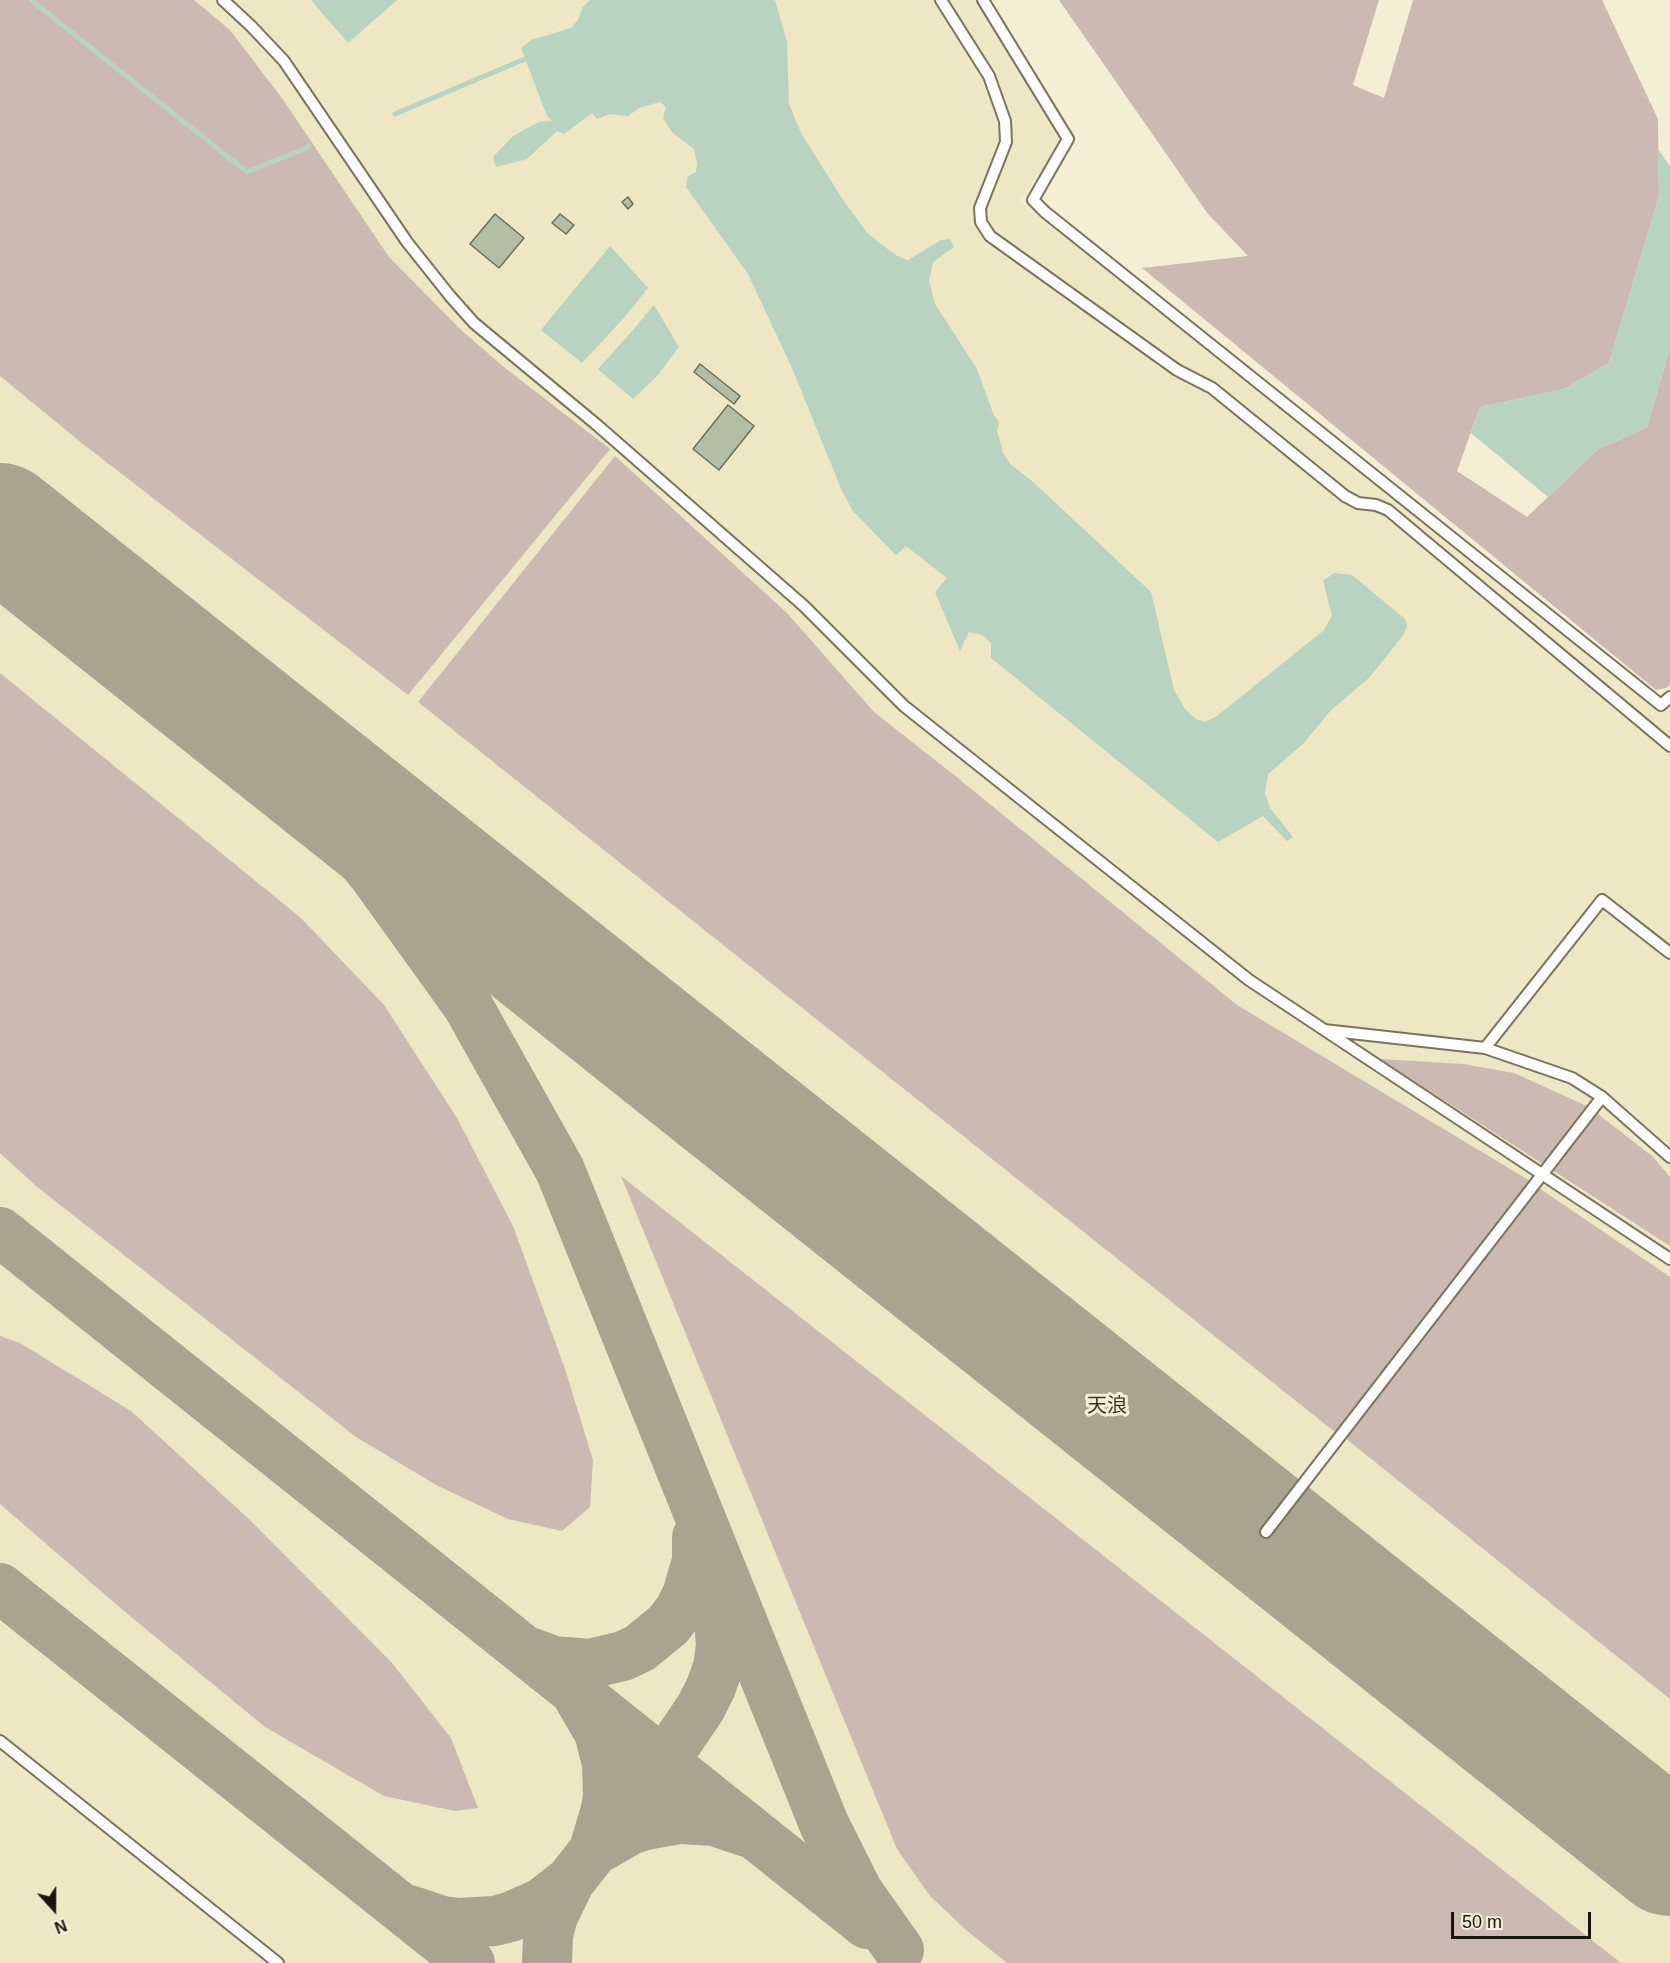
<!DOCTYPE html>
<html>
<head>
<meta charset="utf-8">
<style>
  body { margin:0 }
  #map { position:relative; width:1670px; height:1963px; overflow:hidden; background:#f4efd4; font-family:Arial,sans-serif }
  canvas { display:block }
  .north { position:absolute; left:24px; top:1879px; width:60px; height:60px; -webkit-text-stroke:4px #f4efd4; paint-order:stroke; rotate:159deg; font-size:16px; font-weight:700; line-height:24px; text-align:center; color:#18160d }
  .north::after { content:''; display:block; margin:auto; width:21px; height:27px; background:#18160d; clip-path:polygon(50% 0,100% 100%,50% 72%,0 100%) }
  .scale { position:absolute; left:1451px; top:1912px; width:140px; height:27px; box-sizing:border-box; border:3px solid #18160d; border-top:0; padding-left:8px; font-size:18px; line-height:21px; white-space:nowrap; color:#18160d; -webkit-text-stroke:4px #f4efd4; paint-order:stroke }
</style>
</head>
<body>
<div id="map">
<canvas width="1670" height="1963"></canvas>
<div class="north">N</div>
<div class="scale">50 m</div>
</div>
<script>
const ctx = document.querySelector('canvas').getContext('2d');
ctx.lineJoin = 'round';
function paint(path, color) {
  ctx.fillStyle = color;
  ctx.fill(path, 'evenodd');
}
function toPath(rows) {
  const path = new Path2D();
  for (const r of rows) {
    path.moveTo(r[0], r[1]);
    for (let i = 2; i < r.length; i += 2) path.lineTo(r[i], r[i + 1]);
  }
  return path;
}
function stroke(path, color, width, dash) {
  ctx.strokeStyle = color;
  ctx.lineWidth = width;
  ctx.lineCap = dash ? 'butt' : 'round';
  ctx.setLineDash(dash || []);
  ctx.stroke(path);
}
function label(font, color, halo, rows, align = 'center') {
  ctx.font = font + ' Arial,"Noto Sans JP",sans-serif';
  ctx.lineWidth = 6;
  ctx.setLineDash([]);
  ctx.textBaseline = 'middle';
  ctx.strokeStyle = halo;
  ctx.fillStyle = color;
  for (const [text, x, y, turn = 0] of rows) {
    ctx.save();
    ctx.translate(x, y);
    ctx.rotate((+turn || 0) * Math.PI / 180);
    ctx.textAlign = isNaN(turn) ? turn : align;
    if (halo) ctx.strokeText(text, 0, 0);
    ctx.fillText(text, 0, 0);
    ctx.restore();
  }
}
paint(toPath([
  [0,0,975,0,1062,144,1020,201,1661,713,1670,707,1670,1963,0,1963]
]), '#ede7c4');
paint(toPath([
  [0,0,194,0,230,30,284,101,389,257,460,329,505,368,610,449,408,695,83,444,0,376],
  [1059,0,1379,0,1353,85,1384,98,1413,0,1602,0,1658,119,1659,196,1609,363,1564,389,1480,407,1457,471,1527,517,1597,450,1647,427,1670,348,1670,685,1666,688,1656,690,1142,268,1248,256,1208,214],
  [615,456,787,613,874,712,954,775,1237,1005,1532,1182,1335,1432,418,702],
  [0,673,301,918,384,1005,457,1118,513,1226,565,1369,593,1460,590,1507,562,1531,508,1519,438,1486,356,1437,36,1186,0,1153],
  [1380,1059,1463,1064,1514,1073,1589,1107,1653,1157,1670,1177,1670,1246],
  [621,1176,1621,1963,1007,1963,966,1930,930,1896,897,1849],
  [1539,1188,1670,1277,1670,1699,1344,1437],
  [0,1336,20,1343,131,1411,251,1521,392,1663,451,1738,478,1808,455,1811,384,1796,265,1727,124,1611,0,1504]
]), '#ccb9b1');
paint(toPath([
  [311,0,397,0,348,43],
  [590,0,775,0,787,42,789,104,801,133,843,200,868,234,897,256,908,260,941,240,950,239,954,247,933,262,929,281,935,304,977,369,994,416,999,422,997,431,1003,452,1010,464,1032,481,1151,592,1174,690,1185,709,1196,719,1205,722,1217,716,1323,631,1332,616,1323,581,1334,573,1352,575,1405,619,1407,626,1404,634,1369,678,1331,710,1303,744,1268,774,1265,793,1270,808,1293,837,1287,841,1263,816,1218,842,991,658,991,643,982,635,969,632,960,651,935,592,947,578,906,546,896,555,853,511,842,491,792,368,748,274,686,187,688,176,696,172,697,163,694,149,673,133,663,118,666,107,660,102,639,108,628,116,610,114,597,119,592,113,564,134,557,131,527,159,496,167,493,157,513,136,539,122,553,121,547,116,521,48,531,40,571,28,578,20,583,7],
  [1658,149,1670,166,1670,348,1647,427,1597,450,1548,497,1471,433,1480,407,1564,389,1609,363,1659,196],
  [610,246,648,288,623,319,582,363,541,330],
  [654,305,679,347,658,375,633,399,598,369,627,337]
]), '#b8d3bf');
stroke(toPath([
  [31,0,247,172,309,147],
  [395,114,525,59]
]), '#b8d3bf', 5);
stroke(toPath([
  [250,724,373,874,468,1006,560,1170,824,1824,858,1892,899,1950],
  [0,1232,867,1924],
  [0,1588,470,1963],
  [529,1652,553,1661,589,1664,623,1656,640,1648,668,1625,679,1611,687,1595,697,1561,697,1537],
  [579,1698,599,1732,607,1764,608,1797,605,1813,596,1843],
  [601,1847,630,1830,646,1825,680,1819,714,1821,747,1832],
  [409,1910,442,1921,459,1923,494,1921,510,1917,542,1903,570,1881],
  [547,1963,548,1935,553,1916,570,1881,664,1762,701,1707,711,1687,718,1667,721,1646,717,1589]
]), '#a8a48f', 50);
stroke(toPath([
  [0,525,1670,1854]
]), '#a8a48f', 124);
const building = toPath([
  [628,197,633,204,628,209,622,202,628,197],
  [495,214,524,238,499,268,470,244,495,214],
  [560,214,574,225,566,234,552,223,560,214],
  [700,364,740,396,734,404,694,372,700,364],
  [728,405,754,426,719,470,693,449,728,405]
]);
paint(building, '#b4bea5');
stroke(building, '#68725b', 1.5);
const lane = toPath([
  [223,0,251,26,284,61,407,242,450,296,474,323,597,425,804,606,904,706,1249,980,1670,1259],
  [941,0,989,76,1005,121,1006,142,980,208,981,222,990,236,1177,370,1212,388,1345,496,1358,503,1376,505,1388,510,1670,746],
  [983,0,1068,139,1033,200,1045,212,1661,705,1670,697],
  [1324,1030,1485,1048,1572,1078,1602,1097,1670,1157],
  [1485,1048,1602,900,1670,953],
  [1266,1532,1602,1097],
  [0,1741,278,1963]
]);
stroke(lane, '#79755d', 14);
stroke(lane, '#fff', 10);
label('20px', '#3b3621', '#f4efd4', [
  ["天浪",1107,1406]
]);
</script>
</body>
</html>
